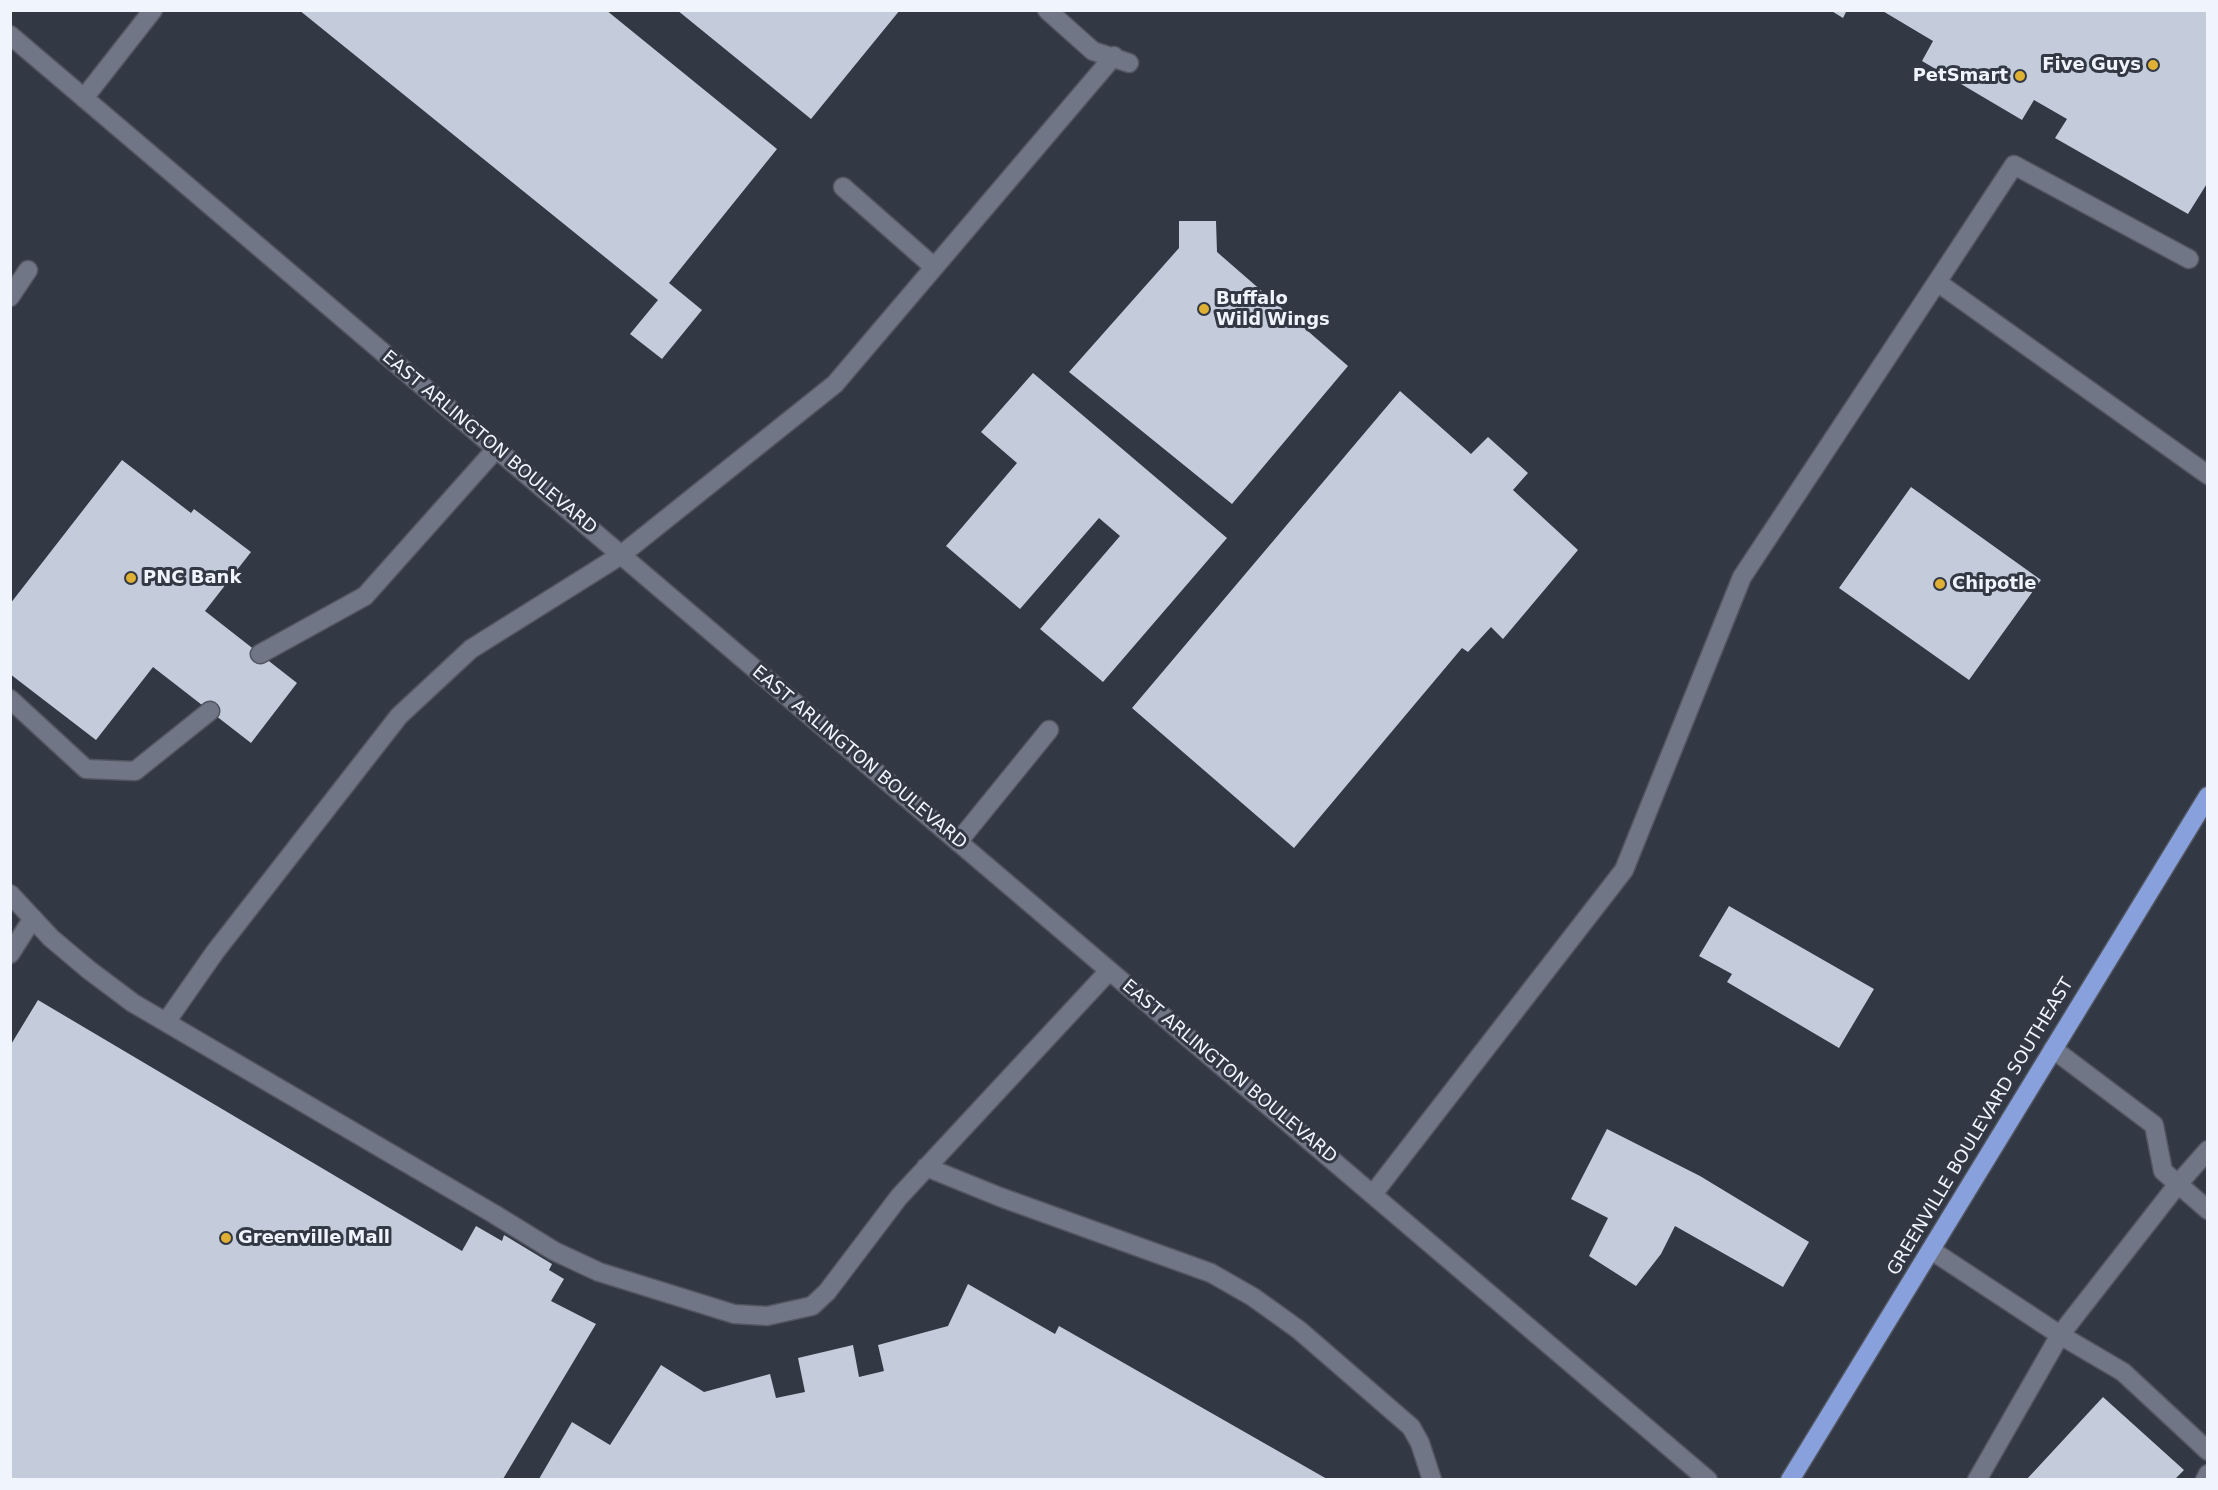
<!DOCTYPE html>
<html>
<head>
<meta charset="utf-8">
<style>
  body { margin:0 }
  #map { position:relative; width:2218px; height:1490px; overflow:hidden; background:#323844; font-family:"DejaVu Sans",sans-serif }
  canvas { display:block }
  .frame { position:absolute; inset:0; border:12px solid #f0f4fc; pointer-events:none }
</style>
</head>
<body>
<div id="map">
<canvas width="2218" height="1490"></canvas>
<div class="frame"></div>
</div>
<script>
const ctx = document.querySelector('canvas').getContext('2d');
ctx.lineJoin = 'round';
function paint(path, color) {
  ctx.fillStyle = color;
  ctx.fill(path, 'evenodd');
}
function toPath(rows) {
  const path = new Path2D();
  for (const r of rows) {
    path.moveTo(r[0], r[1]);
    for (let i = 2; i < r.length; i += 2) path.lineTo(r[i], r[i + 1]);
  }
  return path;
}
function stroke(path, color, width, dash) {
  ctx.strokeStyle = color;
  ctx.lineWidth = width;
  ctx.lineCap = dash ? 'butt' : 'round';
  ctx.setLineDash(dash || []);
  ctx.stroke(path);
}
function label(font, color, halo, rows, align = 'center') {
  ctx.font = font + ' "DejaVu Sans",sans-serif';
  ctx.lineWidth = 6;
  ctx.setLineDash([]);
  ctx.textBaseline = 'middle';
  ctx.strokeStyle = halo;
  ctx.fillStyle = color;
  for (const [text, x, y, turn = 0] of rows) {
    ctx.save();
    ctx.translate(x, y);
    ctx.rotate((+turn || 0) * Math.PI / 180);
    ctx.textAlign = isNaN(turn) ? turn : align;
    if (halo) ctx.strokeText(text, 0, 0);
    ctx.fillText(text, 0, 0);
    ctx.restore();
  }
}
paint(toPath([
  [299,10,606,10,777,149,669,283,702,310,662,359,630,334,658,300],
  [677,10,900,10,811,119],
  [1830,10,1847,10,1843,18],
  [1881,10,2208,10,2208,182,2188,214,2055,138,2067,119,2034,100,2022,120,1922,61,1933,41],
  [1179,221,1216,221,1217,252,1348,366,1232,504,1069,372,1179,248],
  [1033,373,1227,538,1103,682,1040,629,1120,536,1099,518,1020,609,946,546,1017,463,981,432],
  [1400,391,1471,454,1488,437,1528,473,1513,490,1578,550,1503,639,1491,627,1468,652,1462,648,1294,848,1132,708],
  [122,460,191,513,194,509,251,552,205,611,297,683,251,743,153,667,96,740,10,674,10,604],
  [1911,487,2041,580,1969,680,1839,588],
  [1729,906,1874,989,1839,1048,1727,982,1732,974,1699,956],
  [38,1000,462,1251,476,1226,502,1241,504,1235,552,1264,549,1270,564,1279,551,1301,596,1324,503,1479,10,1479,10,1046],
  [1607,1129,1700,1176,1809,1242,1783,1287,1675,1226,1661,1254,1636,1286,1589,1256,1608,1218,1571,1199],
  [968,1284,1055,1334,1059,1326,1327,1479,539,1479,572,1422,610,1445,661,1365,704,1392,770,1374,776,1398,805,1392,798,1358,853,1345,859,1377,884,1371,878,1345,948,1326],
  [2103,1397,2184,1470,2175,1479,2027,1479]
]), '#c4cbda');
const lane = toPath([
  [1047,10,1093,51,1129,63],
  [84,98,153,10],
  [843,187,934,267],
  [1937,282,2014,165,2189,259],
  [10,297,28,270],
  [260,654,365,596,496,449],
  [10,699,86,769,135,771,210,711],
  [958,842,1049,730],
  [10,894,51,938,89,970,133,1003,494,1214,554,1251,599,1272,734,1314,767,1316,812,1306,827,1292,899,1197,1109,971],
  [10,954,33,918],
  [166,1022,215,952,399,716,471,649,621,555,835,384,1114,56],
  [2053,1049,2154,1125,2163,1171,2208,1210],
  [926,1167,1000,1197,1211,1273,1253,1297,1299,1330,1411,1427,1420,1443,1432,1480],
  [1373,1194,1624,870,1742,577,1937,282,2208,475],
  [1931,1250,2060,1335,2178,1184,2208,1150],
  [1977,1480,2060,1335,2123,1372,2208,1451],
  [2205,1480,2208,1474]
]);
const secondary = toPath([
  [10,35,1708,1480]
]);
const highway = toPath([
  [1790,1480,2208,796]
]);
stroke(lane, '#525661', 21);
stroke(secondary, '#525661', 21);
stroke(highway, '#525661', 21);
stroke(lane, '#707685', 18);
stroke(secondary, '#707685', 18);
stroke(highway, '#88a0db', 18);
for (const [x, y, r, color] of [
  [2153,65,6,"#dfb034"],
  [2020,76,6,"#dfb034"],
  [1204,309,6,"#dfb034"],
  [131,578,6,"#dfb034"],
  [1940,584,6,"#dfb034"],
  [226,1238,6,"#dfb034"]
]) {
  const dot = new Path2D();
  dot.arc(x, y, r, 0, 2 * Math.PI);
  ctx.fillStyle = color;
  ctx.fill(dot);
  stroke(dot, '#323844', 2);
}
label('bold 18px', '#f0f4fc', '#323844', [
  ["Five Guys",2141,65,"right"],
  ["PetSmart",2008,76,"right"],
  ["Buffalo",1216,299],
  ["Wild Wings",1216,320],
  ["PNC Bank",143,578],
  ["Chipotle",1952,584],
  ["Greenville Mall",238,1238]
], 'left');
label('18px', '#f0f4fc', '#323844', [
  ["EAST ARLINGTON BOULEVARD",489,443,40],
  ["EAST ARLINGTON BOULEVARD",859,758,40],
  ["EAST ARLINGTON BOULEVARD",1229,1072,40],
  ["GREENVILLE BOULEVARD SOUTHEAST",1981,1127,-59]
]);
</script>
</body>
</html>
